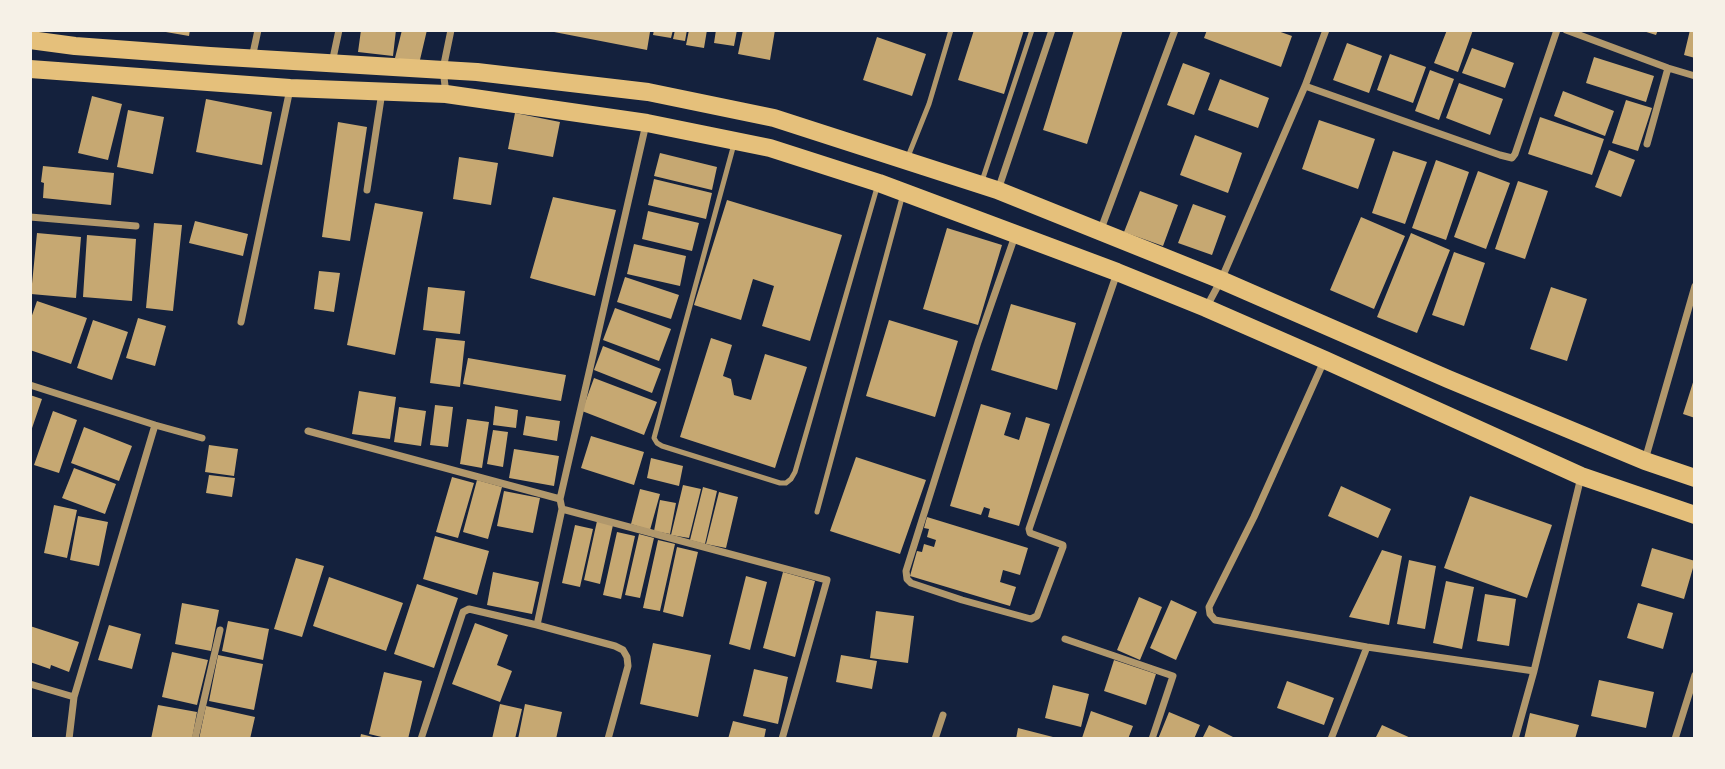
<!DOCTYPE html>
<html>
<head>
<meta charset="utf-8">
<style>
  body { margin:0 }
  #map { position:relative; width:1725px; height:769px; overflow:hidden; background:#14213d; font-family:Roboto,sans-serif }
  canvas { display:block }
  .frame { position:absolute; inset:0; border:32px solid #f6f1e7; pointer-events:none }
</style>
</head>
<body>
<div id="map">
<canvas width="1725" height="769"></canvas>
<div class="frame"></div>
</div>
<script>
const ctx = document.querySelector('canvas').getContext('2d');
ctx.lineJoin = 'round';
function paint(path, color) {
  ctx.fillStyle = color;
  ctx.fill(path, 'evenodd');
}
function toPath(rows) {
  const path = new Path2D();
  for (const r of rows) {
    path.moveTo(r[0], r[1]);
    for (let i = 2; i < r.length; i += 2) path.lineTo(r[i], r[i + 1]);
  }
  return path;
}
function stroke(path, color, width, dash) {
  ctx.strokeStyle = color;
  ctx.lineWidth = width;
  ctx.lineCap = dash ? 'butt' : 'round';
  ctx.setLineDash(dash || []);
  ctx.stroke(path);
}
paint(toPath([
  [160,30,190,30,189,36,160,31],
  [361,30,396,30,393,56,358,52],
  [402,30,427,30,419,64,395,58],
  [549,30,644,30,650,32,647,50,549,31],
  [654,30,673,30,671,38,653,35],
  [675,30,687,30,685,41,673,39],
  [689,30,707,30,704,48,686,45],
  [716,30,737,30,734,46,714,43],
  [743,30,775,30,770,60,738,54],
  [974,30,1024,30,1004,94,958,80],
  [1074,30,1123,30,1087,144,1043,130],
  [1207,30,1275,30,1292,36,1281,67,1204,38],
  [1447,30,1473,30,1458,72,1434,63],
  [1640,30,1658,30,1656,35],
  [1690,30,1695,30,1695,58,1684,55],
  [877,37,926,54,912,96,863,80],
  [1347,43,1382,56,1369,93,1333,80],
  [1472,48,1514,63,1505,88,1462,73],
  [1390,54,1426,67,1413,103,1377,90],
  [1594,57,1654,76,1646,102,1586,83],
  [1183,63,1210,73,1194,115,1167,105],
  [1430,70,1454,79,1439,120,1415,111],
  [1220,79,1269,98,1258,128,1208,110],
  [1459,83,1503,99,1490,135,1446,118],
  [1563,91,1614,111,1605,136,1554,116],
  [92,96,122,104,108,160,78,153],
  [206,99,272,112,262,165,196,152],
  [1626,100,1652,108,1638,151,1612,143],
  [128,110,164,117,153,174,117,167],
  [515,113,560,122,553,157,508,149],
  [1540,117,1604,139,1592,175,1528,154],
  [1319,120,1375,139,1358,189,1302,169],
  [338,122,367,127,350,241,322,237],
  [1195,135,1242,153,1228,193,1180,175],
  [1609,150,1635,160,1621,197,1595,187],
  [1393,151,1427,162,1405,224,1372,213],
  [660,153,717,167,712,190,654,176],
  [459,157,498,163,491,205,453,199],
  [1436,160,1469,172,1446,240,1412,228],
  [43,166,114,173,111,205,43,198,44,183,41,182],
  [1478,171,1510,183,1486,249,1454,237],
  [654,179,712,193,706,219,648,205],
  [1518,181,1548,191,1525,259,1495,249],
  [1140,191,1178,205,1163,246,1124,232],
  [553,197,616,210,595,296,530,278],
  [727,200,842,235,810,341,762,326,774,286,753,279,741,320,694,305],
  [375,203,423,212,395,355,347,345],
  [1193,204,1226,216,1212,255,1178,243],
  [648,211,699,223,692,251,642,239],
  [1361,217,1405,236,1374,309,1330,290],
  [195,221,248,234,243,256,189,243],
  [154,223,182,225,173,311,146,308],
  [947,228,1002,245,978,325,923,309],
  [37,233,81,237,76,298,31,294],
  [1411,233,1450,250,1417,333,1377,317],
  [87,235,136,239,132,301,83,297],
  [634,244,686,256,680,286,627,274],
  [1454,252,1485,263,1464,326,1432,315],
  [319,271,340,273,334,312,314,309],
  [625,277,679,295,671,319,617,302],
  [428,287,465,291,460,334,423,330],
  [1551,287,1587,299,1567,361,1530,349],
  [37,301,87,318,71,364,30,350,30,321],
  [1011,304,1076,323,1057,390,991,370],
  [615,308,671,329,659,361,603,340],
  [138,318,166,326,155,366,126,358],
  [93,320,128,332,112,380,77,368],
  [889,320,958,341,935,417,866,396],
  [436,338,465,341,460,387,430,383],
  [711,338,732,345,723,376,731,379,734,395,751,400,765,354,807,367,775,468,680,437],
  [603,346,661,369,652,393,594,370],
  [468,358,566,375,561,401,463,384],
  [1695,376,1695,418,1683,414],
  [594,378,657,402,644,435,582,411],
  [359,391,396,397,390,439,352,434],
  [30,395,42,399,30,434],
  [981,404,1011,413,1004,435,1019,440,1026,417,1050,424,1019,526,988,517,990,509,984,507,981,515,950,506],
  [435,405,453,407,448,447,430,445],
  [495,406,518,410,516,428,493,425],
  [399,407,426,411,421,446,394,442],
  [53,411,77,420,59,473,34,465],
  [526,416,560,421,557,441,523,435],
  [467,419,489,422,482,468,460,464],
  [84,427,132,446,119,481,71,463],
  [493,430,508,432,503,467,487,464],
  [591,436,644,452,634,485,581,468],
  [209,445,238,449,234,476,205,472],
  [514,449,559,456,554,486,509,478],
  [856,457,926,480,900,554,830,531],
  [651,458,683,466,679,486,647,478],
  [74,468,116,484,105,514,62,498],
  [209,475,235,478,232,497,206,493],
  [452,477,474,483,458,538,436,532],
  [477,480,502,487,488,539,463,532],
  [683,485,701,489,689,538,671,535],
  [1341,486,1391,509,1378,538,1328,516],
  [703,487,717,491,705,544,690,540],
  [640,489,660,494,650,530,631,524],
  [504,491,540,498,533,533,497,526],
  [719,492,738,497,726,548,706,544],
  [1470,496,1552,525,1527,598,1444,568],
  [660,500,676,503,670,534,654,531],
  [54,505,77,510,67,558,44,553],
  [78,516,108,522,99,566,70,560],
  [927,517,1028,548,1020,575,1003,570,1000,582,1016,587,1010,606,910,576,917,551,922,552,924,544,934,547,936,540,927,537,929,529,924,528],
  [597,521,613,525,600,584,584,580],
  [575,525,593,529,580,587,562,583],
  [617,532,635,536,621,599,603,595],
  [639,534,654,538,640,598,625,595],
  [435,536,489,551,477,595,423,579],
  [658,540,675,544,660,611,643,608],
  [677,547,698,552,683,617,663,612],
  [1652,548,1695,561,1684,599,1641,586],
  [1382,550,1402,556,1389,625,1349,617],
  [296,558,324,566,302,637,274,629],
  [1409,560,1436,566,1425,629,1397,624],
  [493,572,539,582,532,614,487,605],
  [783,572,815,581,795,657,763,648],
  [746,576,767,582,750,650,729,644],
  [329,577,403,603,386,651,313,626],
  [1446,581,1474,587,1462,649,1433,643],
  [417,584,458,598,434,668,394,654],
  [1485,594,1516,599,1509,646,1477,641],
  [1139,597,1162,607,1140,660,1117,650],
  [1171,600,1197,612,1176,660,1150,648],
  [182,603,219,610,211,651,175,644],
  [1638,603,1673,613,1663,649,1627,638],
  [876,611,914,616,908,663,870,658],
  [228,621,269,629,263,660,222,651],
  [475,623,508,635,497,665,512,671,500,702,452,684],
  [109,625,141,634,132,669,98,660],
  [30,626,79,642,69,672,51,665,50,669,30,662],
  [653,643,711,655,698,717,640,704],
  [172,652,208,660,197,705,162,697],
  [218,655,263,664,254,710,209,701],
  [841,655,877,661,872,689,836,682],
  [1114,660,1156,674,1146,705,1104,691],
  [754,669,788,677,778,724,743,716],
  [384,672,422,681,408,739,390,739,369,734],
  [1599,680,1654,692,1646,728,1591,716],
  [1287,681,1334,698,1324,725,1277,708],
  [1053,685,1089,694,1081,727,1045,718],
  [500,704,522,709,515,739,492,739],
  [525,704,562,712,556,739,518,739],
  [158,705,197,712,192,739,151,739],
  [206,706,255,717,250,739,199,739],
  [1091,711,1133,726,1128,739,1087,739,1082,738],
  [1169,712,1200,725,1194,739,1158,739],
  [1530,713,1579,725,1575,739,1524,739],
  [733,721,766,729,764,739,728,739],
  [1209,725,1237,739,1202,739],
  [1382,725,1413,739,1375,739],
  [1018,728,1053,737,1053,739,1016,739],
  [361,734,377,738,377,739,360,739]
]), '#c6a872');
stroke(toPath([
  [734,144,654,438,657,443,662,446,780,483,786,483,791,479,795,472,878,184],
  [907,159,929,104,951,30],
  [982,181,1032,30],
  [817,512,903,194]
]), '#b1986c', 5);
stroke(toPath([
  [1566,30,1668,68,1695,76],
  [252,58,258,30],
  [332,63,339,30],
  [1305,86,1500,155,1512,158,1515,154,1557,30],
  [446,94,443,69,451,30],
  [1647,144,1668,68],
  [367,190,382,92],
  [998,190,1052,30],
  [30,217,136,226],
  [1101,229,1175,30],
  [1016,233,978,342,906,571,907,579,911,583,962,600,1031,619,1037,616,1063,547,1063,545,1030,533,1029,529,1117,273],
  [1206,308,1221,280,1305,86,1326,30],
  [241,322,290,89],
  [1324,361,1254,517,1209,607,1210,614,1215,620,1367,647,1534,671],
  [30,385,155,425,202,438],
  [308,431,560,499],
  [1645,460,1695,286],
  [562,509,827,580,782,739],
  [537,625,615,646,623,650,627,657,628,666,608,739],
  [1065,639,1173,676,1152,739],
  [30,684,74,697],
  [69,739,74,697,155,425],
  [195,739,220,630],
  [421,739,463,612,469,609,537,625,562,509,560,499,646,124],
  [935,739,943,715],
  [1331,739,1367,647],
  [1515,739,1534,671,1581,477],
  [1675,739,1695,675]
]), '#b1986c', 7);
stroke(toPath([
  [30,40,75,46,210,56,477,72,648,92,774,118,997,190,1221,280,1448,379,1645,461,1695,478],
  [30,69,290,88,446,94,647,123,770,148,879,183,1117,272,1206,308,1325,360,1581,476,1695,515]
]), '#e5c07b', 18);
</script>
</body>
</html>
